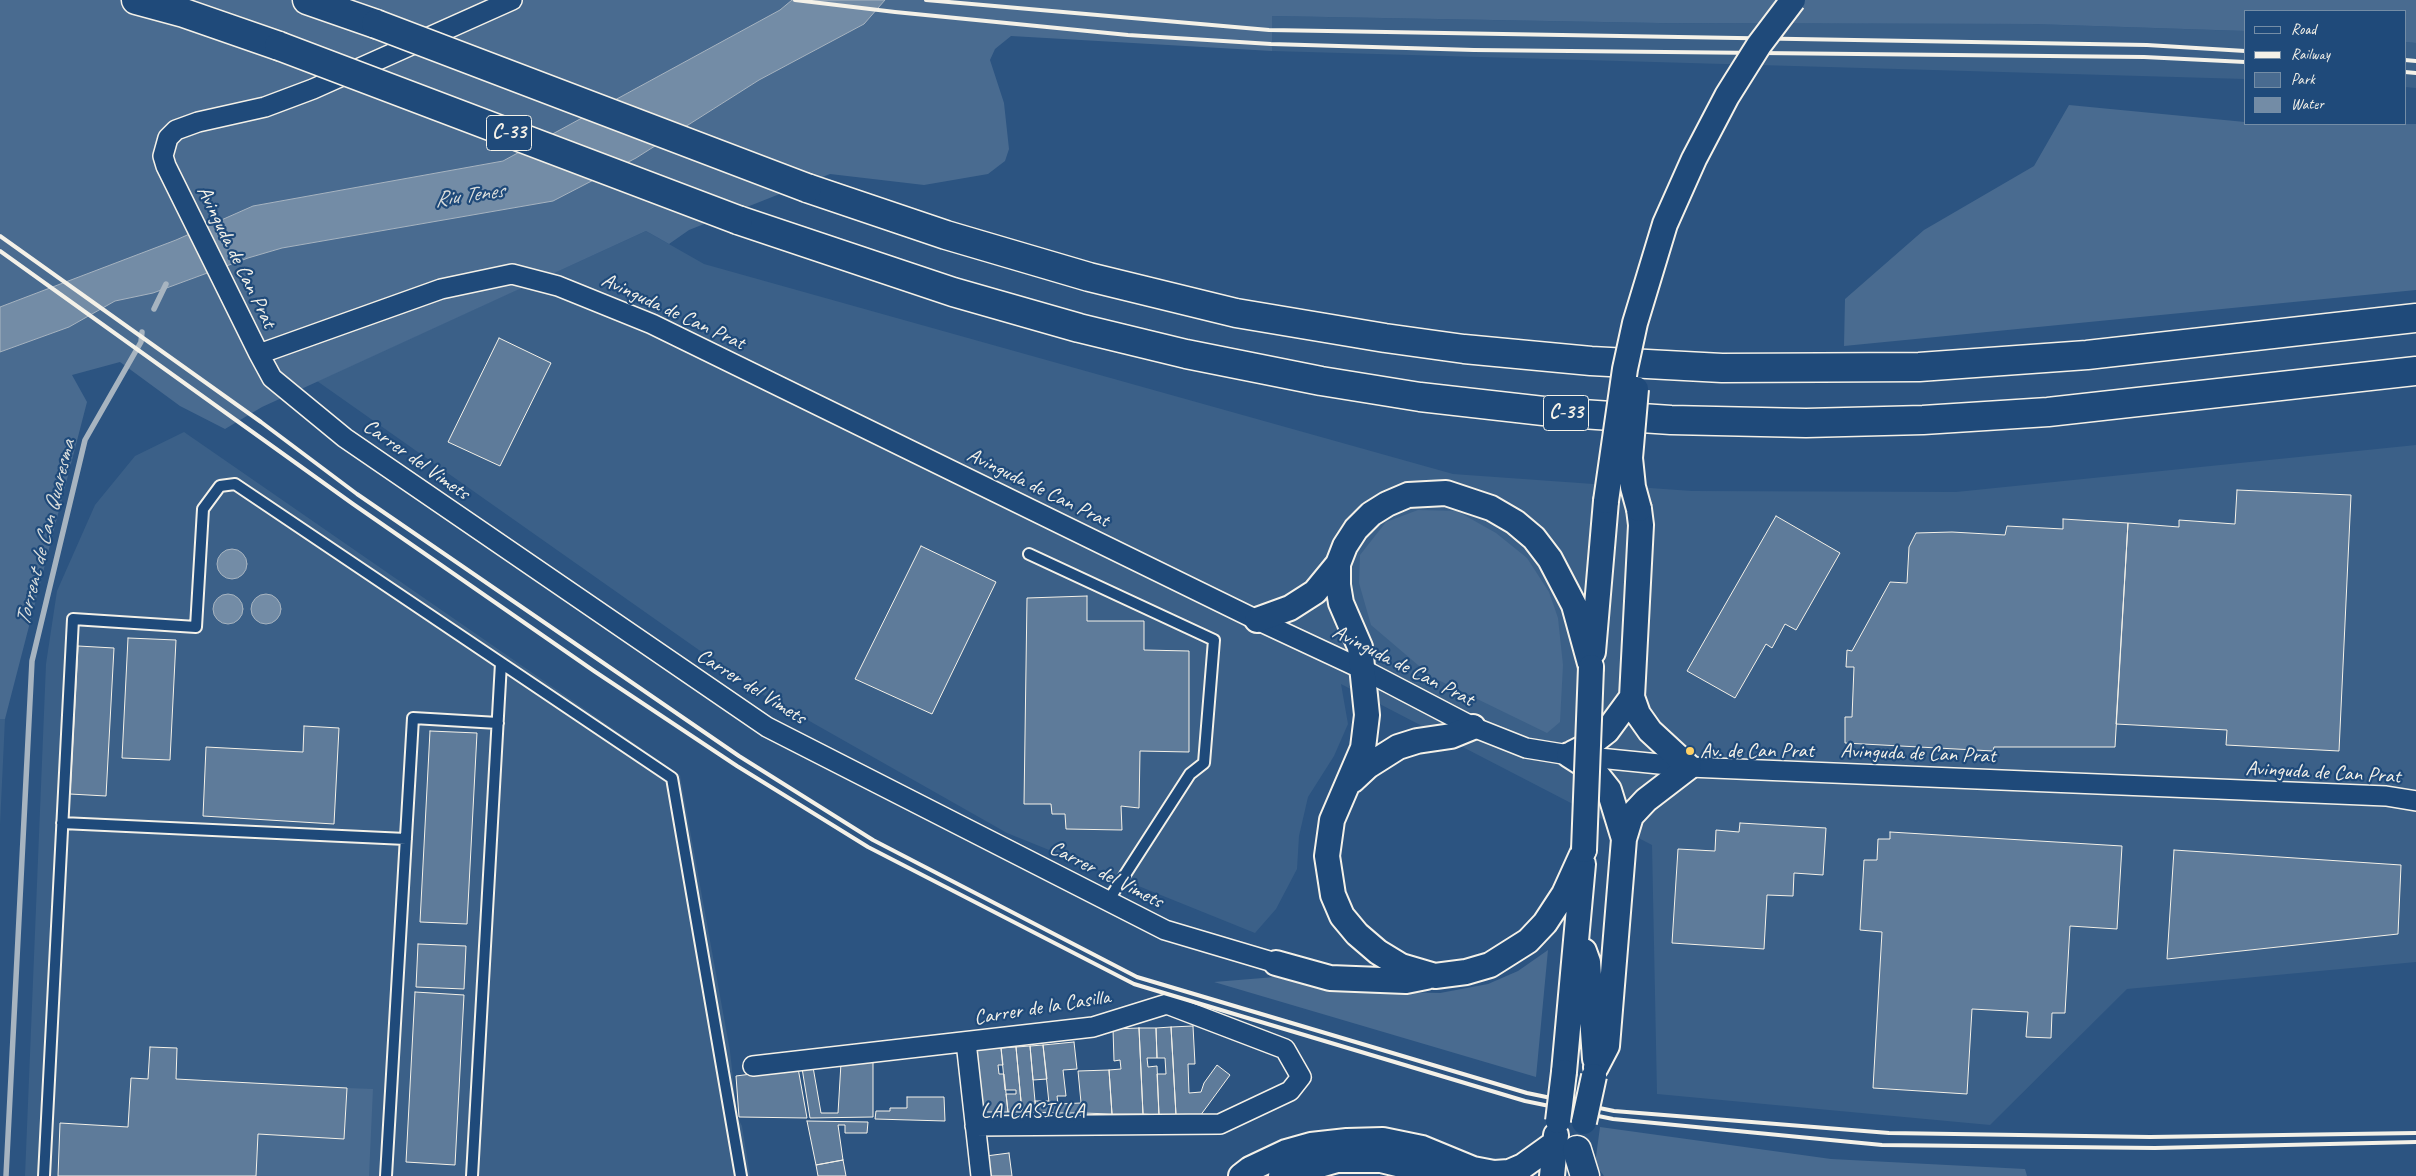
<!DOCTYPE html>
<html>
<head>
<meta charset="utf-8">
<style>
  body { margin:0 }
  #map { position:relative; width:2416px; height:1176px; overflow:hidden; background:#2c5481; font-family:Caveat,sans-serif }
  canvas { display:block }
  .legend { position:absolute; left:2244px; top:10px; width:162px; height:115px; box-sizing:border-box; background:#1f4a7a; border:1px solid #748da6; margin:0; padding:6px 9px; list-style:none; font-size:15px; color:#f4f1e8 }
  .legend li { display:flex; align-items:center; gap:10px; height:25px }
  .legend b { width:25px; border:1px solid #748da6 }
</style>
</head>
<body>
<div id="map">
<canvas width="2416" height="1176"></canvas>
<ul class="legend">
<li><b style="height:6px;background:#1f4a7a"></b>Road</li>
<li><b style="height:6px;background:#f4f1e8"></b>Railway</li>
<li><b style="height:14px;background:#496b90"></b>Park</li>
<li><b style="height:14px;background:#738ca6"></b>Water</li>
</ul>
</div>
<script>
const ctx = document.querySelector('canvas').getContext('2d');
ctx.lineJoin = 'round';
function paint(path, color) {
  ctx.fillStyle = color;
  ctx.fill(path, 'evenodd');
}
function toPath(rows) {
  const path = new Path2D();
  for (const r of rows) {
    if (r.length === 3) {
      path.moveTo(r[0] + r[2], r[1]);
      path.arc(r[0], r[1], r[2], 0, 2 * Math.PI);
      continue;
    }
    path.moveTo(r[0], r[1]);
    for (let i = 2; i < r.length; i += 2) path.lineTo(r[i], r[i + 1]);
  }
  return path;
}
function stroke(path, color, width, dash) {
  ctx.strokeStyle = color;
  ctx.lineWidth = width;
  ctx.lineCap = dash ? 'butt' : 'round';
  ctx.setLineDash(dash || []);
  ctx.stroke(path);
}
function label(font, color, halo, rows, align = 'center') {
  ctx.font = font + ' Caveat,sans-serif';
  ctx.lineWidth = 4.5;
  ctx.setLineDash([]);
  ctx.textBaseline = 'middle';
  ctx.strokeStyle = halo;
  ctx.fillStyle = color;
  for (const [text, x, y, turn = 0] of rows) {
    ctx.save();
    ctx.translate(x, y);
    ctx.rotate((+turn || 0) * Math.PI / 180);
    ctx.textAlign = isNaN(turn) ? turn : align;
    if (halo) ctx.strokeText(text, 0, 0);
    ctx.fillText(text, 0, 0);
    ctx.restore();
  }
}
paint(toPath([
  [1272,16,1658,23,2033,24,2245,31,2245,79,1272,51],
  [2405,42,2416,43,2416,88,2405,87],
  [646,231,704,264,1453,474,1692,491,1956,492,2416,445,2416,962,2127,989,1990,1125,1657,1094,1652,845,1341,684,1348,724,1334,756,1308,797,1299,836,1297,869,1276,909,1255,933,1007,833,760,693,317,381],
  [184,432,680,775,730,1051,737,1116,742,1126,750,1176,25,1176,46,664,57,591,95,505,135,456],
  [0,719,5,719,0,825]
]), '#3b6088');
paint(toPath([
  [0,0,792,0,780,10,503,161,253,206,176,240,0,307],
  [885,0,2416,0,2416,43,2405,42,2405,11,2245,11,2245,31,2033,24,1658,23,1272,16,1272,51,1011,36,995,49,990,60,1004,103,1009,149,1005,161,988,174,924,185,830,174,689,230,669,244,646,231,262,407,225,429,180,406,120,362,72,375,87,402,5,719,0,719,0,352,69,327,115,301,153,293,248,258,282,248,553,201,636,158,759,80,864,24],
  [2069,105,2245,122,2245,124,2416,124,2416,290,1844,346,1845,299,1924,230,2034,166],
  [1418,510,1457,511,1496,533,1527,558,1549,592,1558,618,1563,665,1560,722,1547,733,1432,677,1371,625,1359,583,1360,555,1386,522],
  [1548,950,1536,1077,1214,982,1275,977,1355,991,1440,993,1488,984,1518,971],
  [347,1088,373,1089,369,1176,256,1176,258,1134,344,1139],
  [1600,1127,1831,1159,2025,1169,2027,1176,1604,1176,1595,1164]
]), '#496b90');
const water = toPath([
  [792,0,885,0,864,24,759,80,636,158,553,201,282,248,248,258,153,293,115,301,69,327,0,352,0,307,176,240,253,206,503,161,780,10,792,0],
  [232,564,15],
  [266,609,15],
  [228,609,15]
]);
paint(water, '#738ca6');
stroke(water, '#a7b4c0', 1);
stroke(toPath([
  [154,309,166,284],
  [6,1176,32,661,85,440,141,342,142,332]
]), '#a7b4c0', 5.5);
const building = toPath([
  [499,338,551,363,500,466,448,442,499,338],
  [2237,490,2351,495,2339,751,2226,745,2227,730,2116,724,2128,523,2179,527,2179,520,2235,524,2237,490],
  [1776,516,1840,553,1796,630,1785,624,1772,648,1766,644,1735,698,1687,671,1776,516],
  [2063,519,2128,523,2115,747,1994,747,1993,751,1845,743,1845,717,1852,717,1854,667,1846,667,1847,650,1852,651,1890,582,1907,583,1909,547,1916,533,1952,532,2005,535,2007,526,2063,529,2063,519],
  [921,546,996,582,932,714,855,679,921,546],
  [1087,596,1087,621,1144,621,1144,650,1189,651,1189,752,1140,751,1139,808,1121,806,1122,830,1066,829,1065,814,1052,814,1051,804,1024,804,1027,598,1087,596],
  [128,638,176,640,170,760,122,758,128,638],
  [78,646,114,648,106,796,70,794,78,646],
  [304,726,339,728,334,824,203,816,206,747,303,752,304,726],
  [430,731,477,733,467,924,420,922,430,731],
  [1740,823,1826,828,1823,875,1794,873,1793,896,1767,895,1764,949,1672,943,1678,849,1715,851,1716,830,1739,832,1740,823],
  [1890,832,2122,846,2117,929,2070,926,2065,1013,2052,1013,2051,1038,2026,1037,2028,1012,1972,1009,1967,1094,1873,1088,1882,932,1860,930,1864,860,1877,860,1878,839,1890,839,1890,832],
  [2174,850,2401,865,2398,934,2167,959,2174,850],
  [418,944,466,946,464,989,416,987,418,944],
  [415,992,464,995,455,1165,406,1162,415,992],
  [1193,1026,1195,1064,1188,1064,1189,1093,1201,1092,1204,1083,1217,1065,1230,1075,1200,1116,1176,1115,1171,1027,1193,1026],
  [1171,1027,1176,1115,1159,1115,1157,1074,1166,1074,1165,1058,1157,1058,1156,1028,1171,1027],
  [1139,1028,1156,1028,1157,1058,1147,1058,1148,1067,1157,1066,1159,1115,1143,1114,1139,1028],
  [1139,1028,1143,1114,1112,1114,1109,1070,1121,1069,1120,1060,1114,1061,1113,1029,1139,1028],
  [1074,1042,1077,1069,1063,1070,1066,1096,1057,1096,1058,1104,1081,1103,1082,1113,1050,1113,1043,1045,1074,1042],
  [1043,1045,1047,1079,1033,1080,1030,1046,1043,1045],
  [1030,1046,1036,1112,1022,1112,1016,1047,1030,1046],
  [150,1047,177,1048,176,1079,347,1088,344,1139,258,1134,256,1176,58,1176,60,1123,128,1127,131,1078,148,1079,150,1047],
  [1016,1047,1022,1112,1008,1112,1006,1094,1016,1094,1016,1090,1005,1090,1001,1048,1016,1047],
  [1001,1048,1003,1065,998,1065,999,1074,1004,1074,1008,1112,981,1112,974,1049,1001,1048],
  [873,1060,873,1117,810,1118,802,1068,813,1067,821,1113,838,1113,841,1063,873,1060],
  [798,1068,807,1118,739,1117,736,1076,798,1068],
  [1109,1070,1112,1114,1082,1113,1078,1071,1109,1070],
  [907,1097,944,1097,945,1121,875,1119,876,1111,890,1111,890,1108,907,1108,907,1097],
  [1035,1101,1049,1101,1050,1113,1036,1112,1035,1101],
  [807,1121,868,1122,867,1133,845,1133,845,1125,838,1125,843,1160,816,1165,807,1121],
  [1009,1153,1012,1176,989,1176,986,1156,1009,1153],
  [843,1160,846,1176,818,1176,816,1165,843,1160]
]);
paint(building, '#5e7b9a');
stroke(building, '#f4f1e8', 1);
const service = toPath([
  [1029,554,1214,640,1204,763,1190,774,1108,901],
  [62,823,406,839],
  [44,1176,73,619,196,627,203,509,220,486,235,484,672,778,741,1176],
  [386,1176,413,718,498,723],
  [472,1176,501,663]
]);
const minor = toPath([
  [512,0,313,89,265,107,198,122,176,130,168,138,163,156,166,166,259,354,441,289,512,274,558,286,652,324,1257,620,1364,670,1473,727,1526,748,1569,755,1689,767,2386,796,2416,801],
  [259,354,272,378,345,438,767,727,1165,930,1276,963],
  [966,1042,981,1176],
  [753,1066,1093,1027,1167,1004,1285,1049,1301,1077,1290,1091,1220,1124,975,1126]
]);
const tertiary = toPath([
  [1338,564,1338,585,1341,603,1360,647,1367,715,1363,748,1332,820,1327,856,1333,895,1342,916,1357,934,1378,952,1401,966,1435,976,1466,972,1490,965,1528,941,1545,923,1564,894,1584,850],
  [1257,620,1290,608,1315,592,1338,564,1345,546,1356,529,1371,514,1387,504,1408,495,1446,493,1491,508,1515,522,1534,538,1550,559,1574,605,1591,667],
  [1593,652,1606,501],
  [1573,753,1589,745,1607,731,1632,697],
  [1569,755,1594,771,1609,790,1624,839],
  [1353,780,1368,766,1398,747,1417,741,1451,736,1473,727],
  [1584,951,1588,962,1595,1059],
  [1276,963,1330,978,1406,981,1426,977],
  [1596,1067,1607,1046,1624,839,1631,816,1646,800,1689,767,1650,731,1638,714,1632,697,1641,525,1639,509],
  [1564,1072,1583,864],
  [1241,1176,1250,1169,1286,1152,1311,1145,1347,1141,1383,1140,1422,1148,1473,1169,1494,1173,1509,1172,1523,1166,1555,1143],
  [1281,1176,1337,1160,1381,1160,1446,1176],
  [1552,1176,1556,1135]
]);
const motorway = toPath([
  [136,0,184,13,279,46],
  [307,0,376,24],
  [807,188,946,235,1089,277,1236,313,1385,338,1464,349,1591,361,1722,368,1919,367,2087,355,2416,318],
  [738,220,953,292,1079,328,1186,354,1321,381,1420,397,1552,412,1671,420,1806,423,1923,420,2048,412,2416,371],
  [1577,1150,1585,1176]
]);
stroke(service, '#f4f1e8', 14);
stroke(minor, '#f4f1e8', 22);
stroke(tertiary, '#f4f1e8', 28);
stroke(motorway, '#f4f1e8', 31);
stroke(service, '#1f4a7a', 10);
stroke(minor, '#1f4a7a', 19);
stroke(tertiary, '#1f4a7a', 24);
stroke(motorway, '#1f4a7a', 28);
stroke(toPath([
  [795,0,895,12,1128,35,1271,44,1474,50,2144,57,2245,62],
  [926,0,1269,30,2147,45,2245,51],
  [2405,60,2416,61],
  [2405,72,2416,73],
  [0,236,261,422,357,494,739,756,873,840,1137,977,1527,1093,1614,1111,1889,1133,2150,1137,2416,1133],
  [0,251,353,504,594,671,737,766,868,847,1134,984,1525,1101,1613,1119,1882,1145,2155,1148,2416,1142]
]), '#f4f1e8', 4);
const tertiaryBridge = toPath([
  [1636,389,1630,458,1633,487,1639,509],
  [1606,501,1625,369,1635,323,1665,224,1694,159,1727,96,1759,45,1793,0],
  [1584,850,1591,667],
  [1558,1121,1564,1072],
  [1584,1122,1594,1076]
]);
const motorwayBridge = toPath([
  [376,24,807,188],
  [279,46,738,220]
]);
stroke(tertiaryBridge, '#f4f1e8', 28, []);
stroke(motorwayBridge, '#f4f1e8', 31, []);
stroke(tertiaryBridge, '#1f4a7a', 24);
stroke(motorwayBridge, '#1f4a7a', 28);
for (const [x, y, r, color] of [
  [1690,751,5,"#ffd166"]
]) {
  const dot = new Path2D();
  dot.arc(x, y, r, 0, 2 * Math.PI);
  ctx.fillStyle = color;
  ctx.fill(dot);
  stroke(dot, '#1f4a7a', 2);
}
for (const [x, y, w] of [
  [509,133,45],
  [1566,413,45]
]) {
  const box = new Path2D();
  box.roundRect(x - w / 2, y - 17.5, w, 35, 4);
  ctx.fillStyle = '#1f4a7a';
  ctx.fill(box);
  stroke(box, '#f4f1e8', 1);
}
label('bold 20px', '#f4f1e8', null, [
  ["C-33",509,133],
  ["C-33",1566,413]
]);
label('21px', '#f4f1e8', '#1f4a7a', [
  ["Avinguda de Can Prat",236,257,64],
  ["Avinguda de Can Prat",673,312,25],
  ["Carrer del Vimets",416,460,35],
  ["Avinguda de Can Prat",1038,488,26],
  ["Avinguda de Can Prat",1403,666,27],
  ["Carrer del Vimets",751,687,32],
  ["Avinguda de Can Prat",1918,754,2],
  ["Avinguda de Can Prat",2323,773,3],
  ["Carrer del Vimets",1106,875,27],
  ["Carrer de la Casilla",1042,1008,-9]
]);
label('21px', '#f4f1e8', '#1f4a7a', [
  ["Av. de Can Prat",1700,751]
], 'left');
label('italic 22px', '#dadddb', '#1f4a7a', [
  ["Riu Tenes",469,196,-8],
  ["Torrent de Can Quaresma",46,533,-76]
]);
ctx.letterSpacing = '1px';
label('22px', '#f4f1e8', '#1f4a7a', [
  ["LA CASILLA",1033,1111]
]);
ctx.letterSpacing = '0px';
</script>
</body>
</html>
